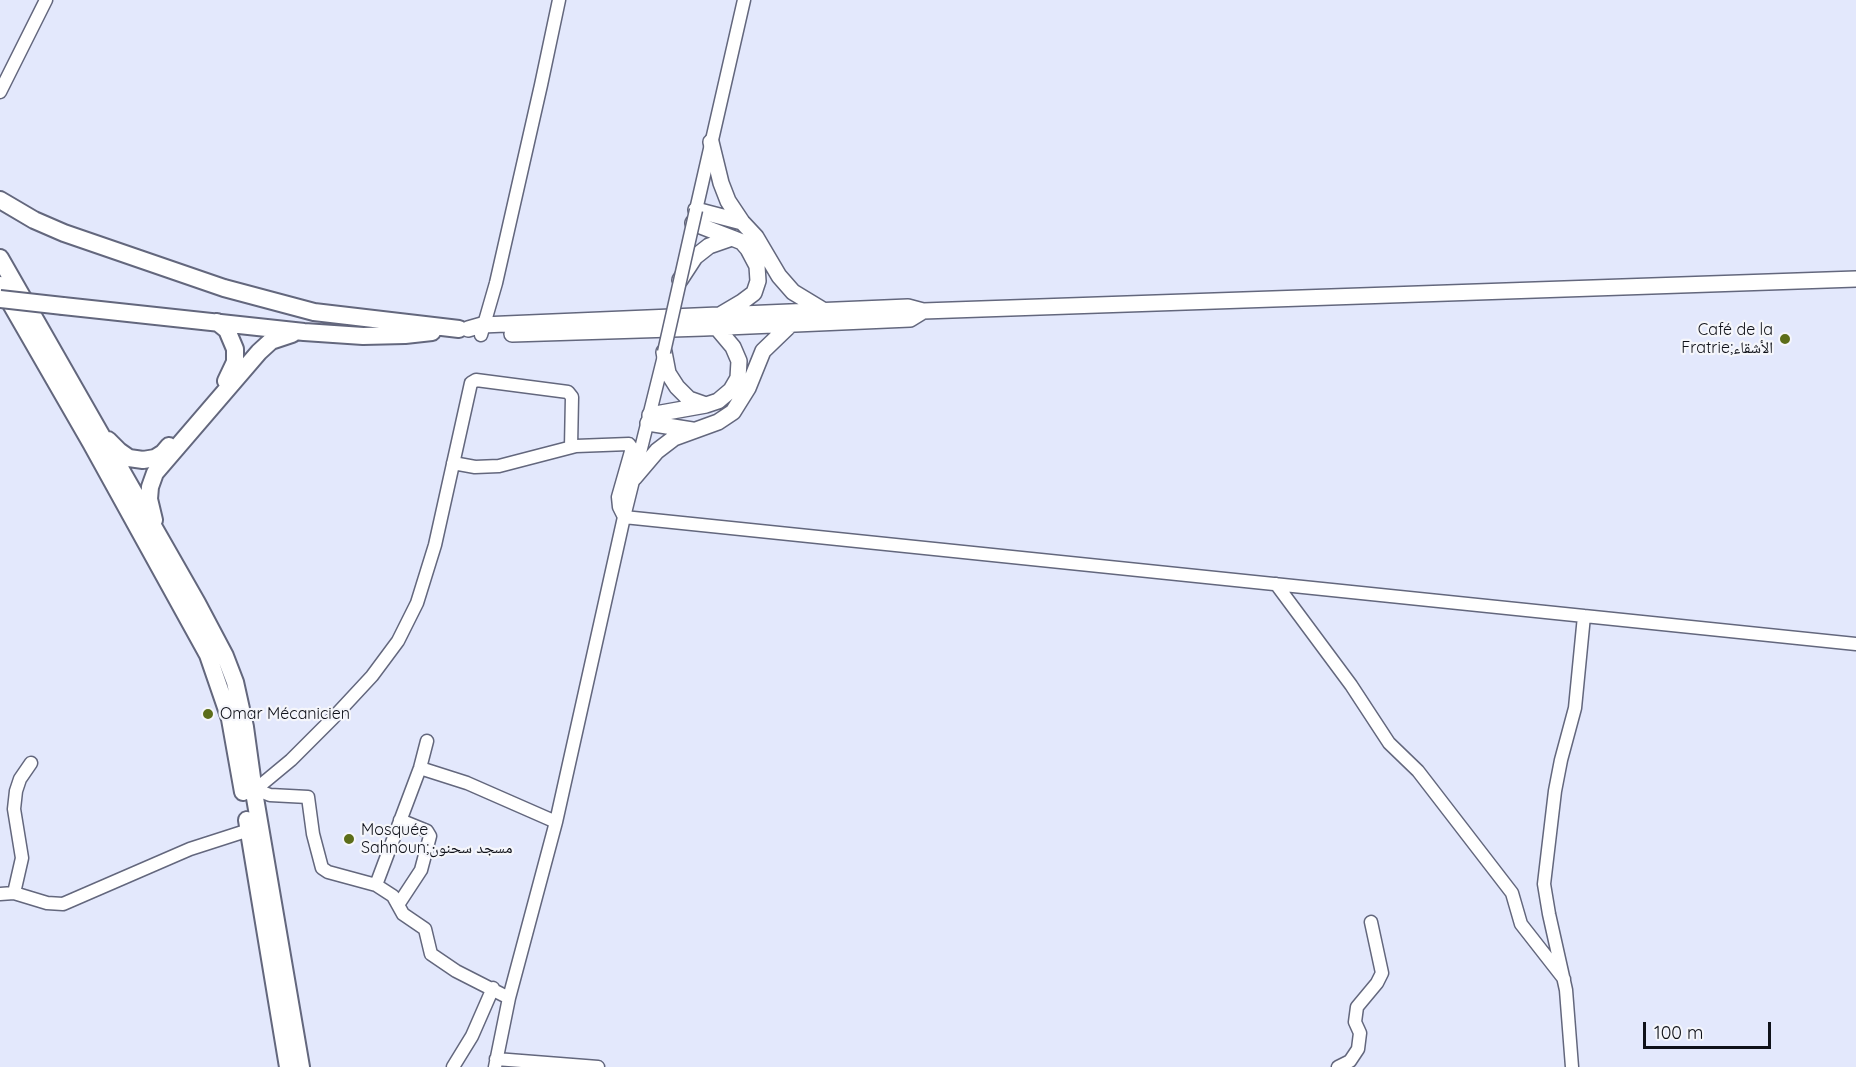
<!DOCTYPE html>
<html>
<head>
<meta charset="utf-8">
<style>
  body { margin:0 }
  #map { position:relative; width:1856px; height:1067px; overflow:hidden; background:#e3e8fc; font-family:Quicksand,sans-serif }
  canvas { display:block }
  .scale { position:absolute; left:1643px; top:1022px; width:128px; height:27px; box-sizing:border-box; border:3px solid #0f1119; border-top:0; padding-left:8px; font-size:18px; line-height:21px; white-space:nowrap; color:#0f1119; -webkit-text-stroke:4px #f5f6fb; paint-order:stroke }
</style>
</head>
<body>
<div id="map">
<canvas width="1856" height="1067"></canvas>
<div class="scale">100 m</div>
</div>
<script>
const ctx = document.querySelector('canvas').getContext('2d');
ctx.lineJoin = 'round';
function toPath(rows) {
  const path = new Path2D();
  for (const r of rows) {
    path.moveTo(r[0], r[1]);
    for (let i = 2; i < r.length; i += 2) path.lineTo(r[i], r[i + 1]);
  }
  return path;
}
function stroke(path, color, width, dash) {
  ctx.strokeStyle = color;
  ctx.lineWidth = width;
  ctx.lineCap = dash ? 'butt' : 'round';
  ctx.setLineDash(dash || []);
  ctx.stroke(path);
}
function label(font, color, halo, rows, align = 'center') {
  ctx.font = font + ' Quicksand,"Noto Naskh Arabic",sans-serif';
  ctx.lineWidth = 4.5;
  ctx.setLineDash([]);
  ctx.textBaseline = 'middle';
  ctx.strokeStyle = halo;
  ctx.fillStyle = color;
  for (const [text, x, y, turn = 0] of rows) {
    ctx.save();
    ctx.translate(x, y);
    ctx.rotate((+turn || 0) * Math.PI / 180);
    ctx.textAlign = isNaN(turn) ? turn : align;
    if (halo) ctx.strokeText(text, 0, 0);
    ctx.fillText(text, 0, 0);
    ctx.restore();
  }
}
const minor = toPath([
  [0,92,46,0],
  [696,210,744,0],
  [481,335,496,283,541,85,559,0],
  [453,463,475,467,499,466,576,446,629,444,632,448,618,497,619,507,624,517,1856,644],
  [1276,584,1351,685,1389,743,1418,771,1512,893,1521,924,1564,979],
  [420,768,467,783,556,822],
  [257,790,270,795,308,797,313,834,322,868,328,872,376,885,393,896,403,914,425,929,431,954,456,971,509,998],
  [250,794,291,760,333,718,372,676,398,641,417,603,435,545,471,383,476,380,568,392,572,397,571,447],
  [376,885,420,768,427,741],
  [14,893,22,858,14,809,16,791,20,779,31,763],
  [0,894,14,893,47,903,63,904,190,849,249,830],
  [398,905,421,870,430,836,427,831,400,820],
  [496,1059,598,1067],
  [453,1067,472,1036,493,988],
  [495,1067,509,998,556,822,624,517,664,356],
  [1338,1067,1350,1061,1358,1049,1360,1033,1355,1022,1357,1007,1377,983,1382,973,1371,922],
  [1572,1067,1566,990,1549,914,1544,884,1555,791,1561,760,1575,708,1584,616]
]);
const major = toPath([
  [711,142,721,183,728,201,742,222,756,237,779,276,793,292,826,312],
  [696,210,742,222],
  [693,223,732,238],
  [680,280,695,257,709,246,732,238,742,242,748,249,757,266,758,281,754,293,742,302,720,315],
  [468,329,482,325,908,307,923,311,1856,279],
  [512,334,704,328,910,319,923,311],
  [664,352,668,373,677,387,689,399,706,405,718,401,731,390,738,378,739,361,733,347,717,328],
  [650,415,706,405],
  [648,423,692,430],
  [634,478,657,451,674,438,718,422,733,412,748,388,763,351,790,325]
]);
const highway = toPath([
  [0,200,34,220,64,233,224,288,314,312,459,329],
  [0,258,197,603,225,656,235,682,245,727,254,792,301,1067],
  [0,285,91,443,208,655,230,719,243,792],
  [63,306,304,332,363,336,405,335,432,332],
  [217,322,227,330,235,349,235,362,226,381],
  [108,440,119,451,129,458,143,460,155,458,163,453,169,446],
  [154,520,149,499,150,487,155,473,259,352,271,341,292,334],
  [247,820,288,1067]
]);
stroke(minor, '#63677d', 15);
stroke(major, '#63677d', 18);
stroke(highway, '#63677d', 20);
stroke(minor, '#fff', 12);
stroke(major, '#fff', 15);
stroke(highway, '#fff', 16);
const minorBridge = toPath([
  [664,352,696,210]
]);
const highwayBridge = toPath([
  [0,299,63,306]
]);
stroke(minorBridge, '#63677d', 15, []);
stroke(highwayBridge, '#63677d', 20, []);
stroke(minorBridge, '#fff', 12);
stroke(highwayBridge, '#fff', 16);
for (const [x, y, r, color] of [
  [1785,339,6,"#5c6d19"],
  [208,714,6,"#5c6d19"],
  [349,839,6,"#5c6d19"]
]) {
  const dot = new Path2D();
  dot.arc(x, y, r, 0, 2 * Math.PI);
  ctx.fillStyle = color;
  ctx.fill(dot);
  stroke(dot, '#f5f6fb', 2);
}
label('16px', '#0f1119', '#f5f6fb', [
  ["Café de la",1773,330,"right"],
  ["Fratrie;الأشقاء",1773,348,"right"],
  ["Omar Mécanicien",220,714],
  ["Mosquée",361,830],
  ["Sahnoun;مسجد سحنون",361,848]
], 'left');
</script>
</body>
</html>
